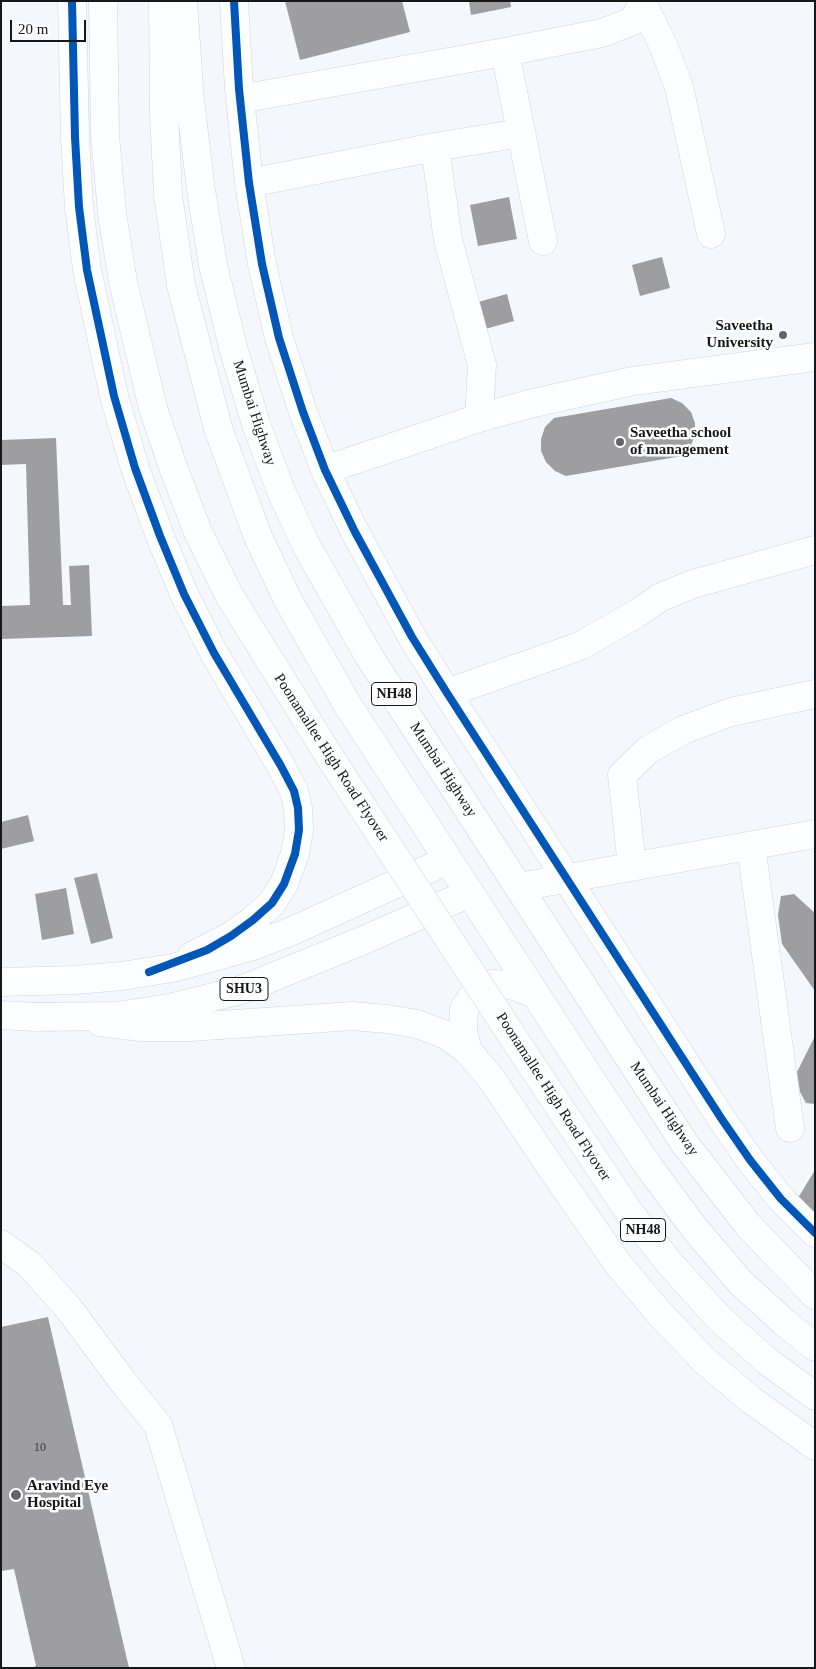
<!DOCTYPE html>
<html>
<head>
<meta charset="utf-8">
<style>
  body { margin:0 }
  #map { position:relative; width:816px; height:1669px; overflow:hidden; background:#f4f7fc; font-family:Georgia,serif }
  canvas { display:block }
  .frame { position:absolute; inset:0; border:2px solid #151719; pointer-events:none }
  .scale { position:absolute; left:10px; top:20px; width:76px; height:22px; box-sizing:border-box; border:2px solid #151719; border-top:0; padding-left:6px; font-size:15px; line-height:18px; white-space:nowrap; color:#151719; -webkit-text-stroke:4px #fff; paint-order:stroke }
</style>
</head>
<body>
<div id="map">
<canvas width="816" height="1669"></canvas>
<div class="frame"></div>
<div class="scale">20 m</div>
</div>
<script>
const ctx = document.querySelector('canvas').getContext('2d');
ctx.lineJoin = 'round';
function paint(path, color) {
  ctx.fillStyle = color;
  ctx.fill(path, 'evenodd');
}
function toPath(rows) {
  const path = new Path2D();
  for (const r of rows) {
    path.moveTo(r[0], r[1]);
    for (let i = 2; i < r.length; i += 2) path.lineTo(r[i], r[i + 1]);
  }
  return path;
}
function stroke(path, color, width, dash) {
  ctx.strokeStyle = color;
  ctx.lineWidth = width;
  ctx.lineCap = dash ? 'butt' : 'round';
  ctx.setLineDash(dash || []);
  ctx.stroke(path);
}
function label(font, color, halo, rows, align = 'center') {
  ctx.font = font + ' Georgia,serif';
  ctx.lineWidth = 5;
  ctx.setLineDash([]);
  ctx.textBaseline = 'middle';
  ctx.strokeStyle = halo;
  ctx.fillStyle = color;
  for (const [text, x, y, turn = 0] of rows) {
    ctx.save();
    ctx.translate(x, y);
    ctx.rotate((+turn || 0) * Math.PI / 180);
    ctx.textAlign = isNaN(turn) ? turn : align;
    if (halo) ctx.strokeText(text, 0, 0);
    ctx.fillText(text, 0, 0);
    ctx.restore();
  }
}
paint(toPath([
  [285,1,402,1,410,32,300,60],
  [469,1,510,1,511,7,471,15],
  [509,197,517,239,478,246,470,205],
  [662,257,670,288,640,296,632,265],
  [507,294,514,321,478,331,471,304],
  [671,398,682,403,691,412,695,423,695,436,690,447,682,456,566,476,555,471,546,462,541,451,541,439,545,427,554,418],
  [56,438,63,605,71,605,69,566,89,565,92,636,1,639,1,606,30,605,26,464,1,465,1,440],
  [28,815,34,841,1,849,1,822],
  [97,873,113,938,91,944,74,878],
  [66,888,74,934,42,940,35,894],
  [794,894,815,913,815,991,782,944,778,915,781,896],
  [815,1036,815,1104,806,1103,800,1092,797,1072],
  [815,1170,815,1217,795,1203],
  [48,1317,129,1668,31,1668,36,1666,14,1569,1,1571,1,1327]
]), '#9e9ea1');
const minor = toPath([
  [72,1,75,137,79,207,87,270,114,396,135,468,160,536,184,594,214,653,281,766,294,791,298,808,299,830,295,854,284,884,272,903,253,920,231,936,192,956],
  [234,1,239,89,249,183,262,264,279,338,303,412,325,470,355,532,412,637,447,693,721,1118,750,1160,781,1199,815,1233],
  [643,4,664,47,679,87,711,234],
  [505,52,543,241],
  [240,99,505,52,602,33,633,21,644,1],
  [435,147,448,240,482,365,479,418],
  [249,183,435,147,521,133],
  [325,470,479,418,529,404,633,381,815,357],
  [447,693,580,646,636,614,661,597,693,584,815,550],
  [751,846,790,1128],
  [632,866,622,775,648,750,683,730,731,712,815,694],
  [519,887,815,834],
  [100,1022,141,1027,190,1027,353,1016,387,1019,417,1024,446,1035,468,1051,493,1081,554,1172,618,1264,661,1315,705,1361,751,1400,815,1446],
  [1,1244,30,1265,69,1309,124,1383,158,1425,231,1668]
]);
const major = toPath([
  [1,982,75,980,122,976,172,968,210,958,253,946,292,931,448,860],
  [1,1015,36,1017,117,1016,169,1008,241,990,364,940,470,893]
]);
const highway = toPath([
  [103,1,105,135,112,213,123,282,153,408,173,467,198,532,229,595,333,762],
  [163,1,164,115,168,195,181,285,218,428,258,537,289,602,347,704,588,1075,649,1167,695,1229,740,1282,785,1323,815,1347],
  [183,1,190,101,201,190,213,265,234,351,256,424,281,491,306,545,370,658,685,1144,748,1225,815,1295],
  [509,1031,629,1212,671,1265,719,1318,767,1361,815,1396],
  [468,1051,463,1032,464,1009,475,993,492,984,511,985,535,994]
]);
stroke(minor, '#d1d3d7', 29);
stroke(major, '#d1d3d7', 29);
stroke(highway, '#d1d3d7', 29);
stroke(minor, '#fdfeff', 28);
stroke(major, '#fdfeff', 28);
stroke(highway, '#fdfeff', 28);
const highwayBridge = toPath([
  [333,762,509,1031]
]);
stroke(highwayBridge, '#d1d3d7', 29, []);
stroke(highwayBridge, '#fdfeff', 28);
stroke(toPath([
  [72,1,75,137,79,207,87,270,114,396,135,468,160,536,184,594,214,653,281,766,294,791,298,808,299,830,295,854,284,884,272,903,253,920,231,936,207,950,149,972],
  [234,1,239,89,249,183,262,264,279,338,303,412,325,470,355,532,412,637,447,693,721,1118,750,1160,781,1199,815,1233]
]), '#0057b8', 8);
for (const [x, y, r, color] of [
  [783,335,5,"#636568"],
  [620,442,5,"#636568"],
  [16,1495,6,"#636568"]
]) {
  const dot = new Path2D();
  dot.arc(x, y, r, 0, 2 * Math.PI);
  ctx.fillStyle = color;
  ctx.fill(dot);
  stroke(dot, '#fff', 2);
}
label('12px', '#37393b', null, [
  ["10",40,1448]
]);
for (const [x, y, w] of [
  [394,694,45],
  [244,989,48],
  [643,1230,45]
]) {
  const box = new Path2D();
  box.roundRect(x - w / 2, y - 11.5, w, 23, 4);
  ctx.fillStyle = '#fff';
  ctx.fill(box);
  stroke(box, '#151719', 1);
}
label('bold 14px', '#151719', null, [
  ["NH48",394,694],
  ["SHU3",244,989],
  ["NH48",643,1230]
]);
label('bold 15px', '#151719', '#fff', [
  ["Saveetha",773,326,"right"],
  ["University",773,343,"right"],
  ["Saveetha school",630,433],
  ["of management",630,450],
  ["Aravind Eye",27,1486],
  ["Hospital",27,1503]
], 'left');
label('15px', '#151719', '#fff', [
  ["Mumbai Highway",254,413,72],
  ["Poonamallee High Road Flyover",331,758,57],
  ["Mumbai Highway",443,770,57],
  ["Poonamallee High Road Flyover",553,1097,57],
  ["Mumbai Highway",664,1109,56]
]);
</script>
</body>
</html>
